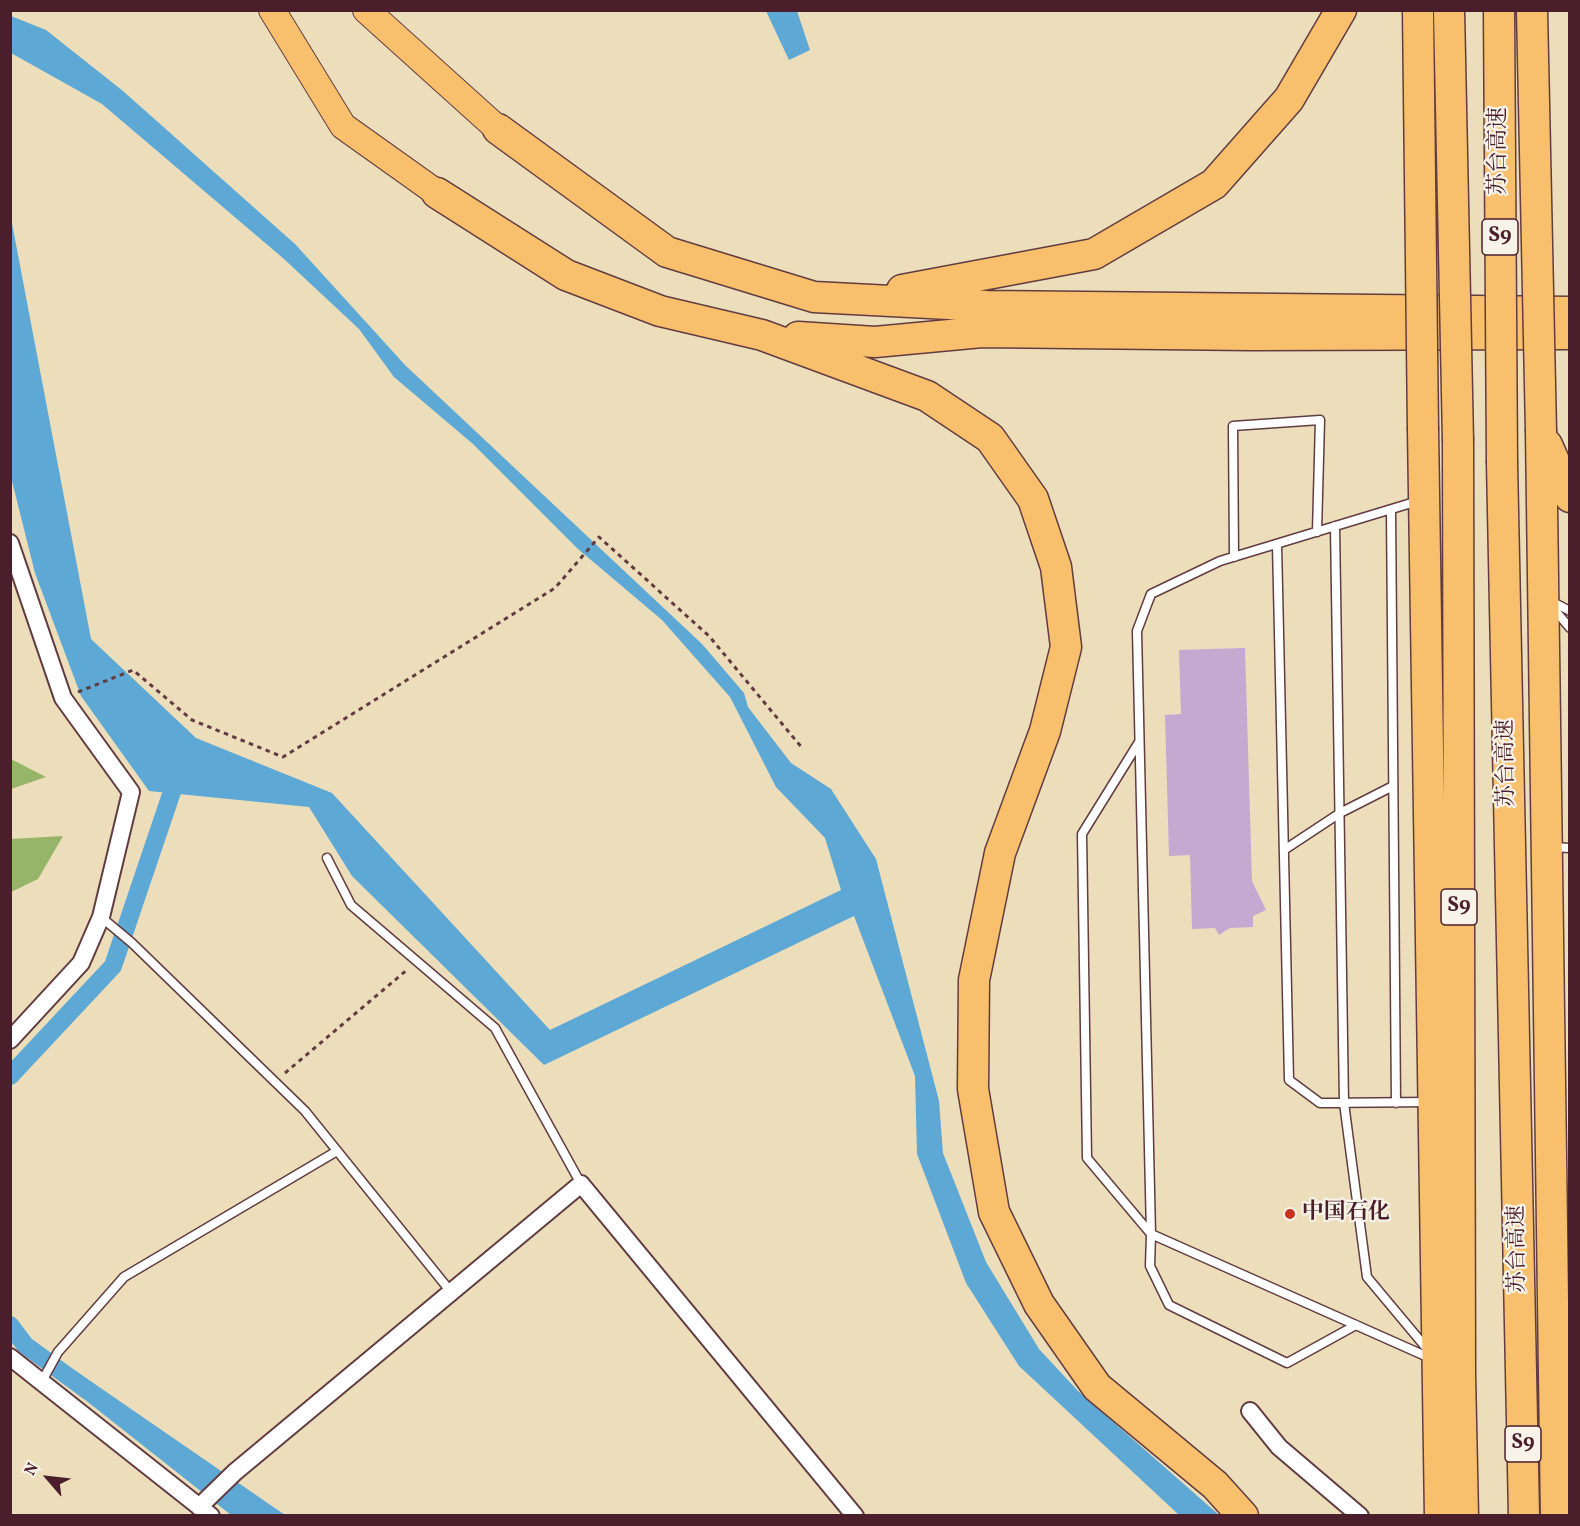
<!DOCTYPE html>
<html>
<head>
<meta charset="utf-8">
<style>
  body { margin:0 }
  #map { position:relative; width:1580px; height:1526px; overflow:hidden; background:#ecdebb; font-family:Vollkorn,serif }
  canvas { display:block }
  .frame { position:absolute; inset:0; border:12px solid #4a1f2b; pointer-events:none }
  .north { position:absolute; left:18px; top:1448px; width:60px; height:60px; -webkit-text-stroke:4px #f7f3e8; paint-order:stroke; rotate:298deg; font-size:16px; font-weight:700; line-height:24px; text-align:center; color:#4a1f2b }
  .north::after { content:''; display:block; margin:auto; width:21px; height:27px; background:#4a1f2b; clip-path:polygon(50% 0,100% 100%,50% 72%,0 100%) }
</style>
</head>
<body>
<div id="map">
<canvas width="1580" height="1526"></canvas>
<div class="frame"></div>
<div class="north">N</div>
</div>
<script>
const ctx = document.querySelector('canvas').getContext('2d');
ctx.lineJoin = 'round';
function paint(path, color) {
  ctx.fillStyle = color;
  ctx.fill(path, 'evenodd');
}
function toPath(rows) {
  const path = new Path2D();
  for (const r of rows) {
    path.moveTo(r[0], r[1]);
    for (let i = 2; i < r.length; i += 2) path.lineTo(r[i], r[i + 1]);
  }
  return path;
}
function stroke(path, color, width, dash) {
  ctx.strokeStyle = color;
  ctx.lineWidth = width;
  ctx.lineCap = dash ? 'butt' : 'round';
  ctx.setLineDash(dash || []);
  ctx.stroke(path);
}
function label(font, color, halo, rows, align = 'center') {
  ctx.font = font + ' Vollkorn,"Noto Serif SC",serif';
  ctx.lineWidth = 4.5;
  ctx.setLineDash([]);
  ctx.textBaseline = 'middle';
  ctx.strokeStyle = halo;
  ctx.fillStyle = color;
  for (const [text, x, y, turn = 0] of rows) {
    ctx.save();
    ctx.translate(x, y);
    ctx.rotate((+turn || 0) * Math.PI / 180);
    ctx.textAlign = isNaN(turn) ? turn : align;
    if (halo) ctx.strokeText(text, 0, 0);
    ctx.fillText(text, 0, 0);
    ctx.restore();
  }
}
paint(toPath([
  [11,759,46,777,11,789],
  [63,836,38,879,11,892,11,839]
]), '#96b568');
paint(toPath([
  [766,11,797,11,810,50,789,60],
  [11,16,46,30,123,91,295,244,405,365,702,644,744,693,748,707,791,763,831,789,876,859,939,1101,943,1153,986,1262,1039,1349,1078,1391,1219,1515,1179,1515,1019,1366,966,1283,917,1154,915,1076,854,916,544,1065,352,876,309,807,149,791,81,696,35,573,11,477,11,218,91,639,196,738,332,793,550,1030,841,890,825,838,776,787,730,697,662,620,578,549,473,444,394,377,359,329,284,259,102,104,11,53],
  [73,1369,285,1515,231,1515,65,1384]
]), '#5da8d5');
stroke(toPath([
  [10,1076,113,966,179,771],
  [10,1325,25,1345,88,1391]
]), '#5da8d5', 18);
paint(toPath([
  [1245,648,1252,881,1266,910,1253,916,1253,927,1230,928,1219,935,1215,928,1192,929,1190,855,1169,856,1165,715,1181,714,1179,650]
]), '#c4a9d1');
const service = toPath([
  [1418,501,1220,561,1151,594,1137,631,1151,1234,1430,1358],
  [1391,510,1396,1103],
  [1335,526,1344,1103,1367,1277,1428,1350],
  [1277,544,1289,1080,1320,1103,1429,1102],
  [1234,557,1233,426,1320,420,1317,532],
  [1549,600,1570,611],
  [1553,608,1570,628],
  [1139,742,1082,834,1087,1158,1151,1234,1150,1266,1169,1305,1287,1363,1356,1325],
  [1552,847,1570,848],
  [1284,850,1340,813,1393,786],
  [327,858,351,905,495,1028,581,1184],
  [101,917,132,943,305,1111,451,1292],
  [41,1383,58,1352,124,1277,337,1151]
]);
const minor = toPath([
  [10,543,63,698,131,792,101,917,81,963,10,1040],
  [10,1357,211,1516],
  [1250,1411,1279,1447,1360,1516],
  [199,1507,235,1472,581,1184,855,1516]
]);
const primary = toPath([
  [272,10,343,126,437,193],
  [366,10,498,129]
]);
const motorway = toPath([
  [498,129,667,252,814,297,987,306,1570,312],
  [437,193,566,275,660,311,762,335,927,396,990,438,1033,499,1056,567,1066,647,1045,731,1000,853,974,980,973,1089,994,1212,1039,1304,1097,1387,1215,1485,1243,1516],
  [902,290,1094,254,1214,184,1289,99,1341,10],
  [798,337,875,342,982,332,1251,335,1570,334],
  [1423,430,1440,1516],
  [1541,432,1556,1516],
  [1458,441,1460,1374,1463,1516],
  [1547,445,1570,497],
  [1502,463,1524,1516]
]);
stroke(service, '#623c41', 11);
stroke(minor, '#623c41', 20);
stroke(primary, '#623c41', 28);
stroke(motorway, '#623c41', 33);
stroke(toPath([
  [78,692,133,670,192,720,283,757,555,588,599,537,709,636,803,749],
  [285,1073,408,969]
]), '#623c41', 3, [4.5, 4.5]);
stroke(service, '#fff', 8);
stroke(minor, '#fff', 16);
stroke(primary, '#f8bf6c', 26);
stroke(motorway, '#f8bf6c', 30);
const motorwayBridge = toPath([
  [1418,10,1423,430],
  [1449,10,1458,441],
  [1499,10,1502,463],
  [1532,10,1541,432]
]);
stroke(motorwayBridge, '#623c41', 33, []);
stroke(motorwayBridge, '#f8bf6c', 30);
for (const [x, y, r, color] of [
  [1290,1214,6,"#c8321e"]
]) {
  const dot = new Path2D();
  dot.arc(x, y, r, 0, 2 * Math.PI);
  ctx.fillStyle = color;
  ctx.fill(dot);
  stroke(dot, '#f7f3e8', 2);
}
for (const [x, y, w] of [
  [1500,237,36],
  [1459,907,36],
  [1523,1444,36]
]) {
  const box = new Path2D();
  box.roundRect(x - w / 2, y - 18, w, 36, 4.5);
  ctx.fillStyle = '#f7f3e8';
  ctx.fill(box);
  stroke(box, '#4a1f2b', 1.5);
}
label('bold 21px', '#4a1f2b', null, [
  ["S9",1500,237],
  ["S9",1459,907],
  ["S9",1523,1444]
]);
label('22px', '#4a1f2b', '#f7f3e8', [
  ["苏台高速",1500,151,-90],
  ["苏台高速",1508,763,-91],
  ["苏台高速",1519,1249,-91]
]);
label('bold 22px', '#4a1f2b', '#f7f3e8', [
  ["中国石化",1302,1214]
], 'left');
</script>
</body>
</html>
